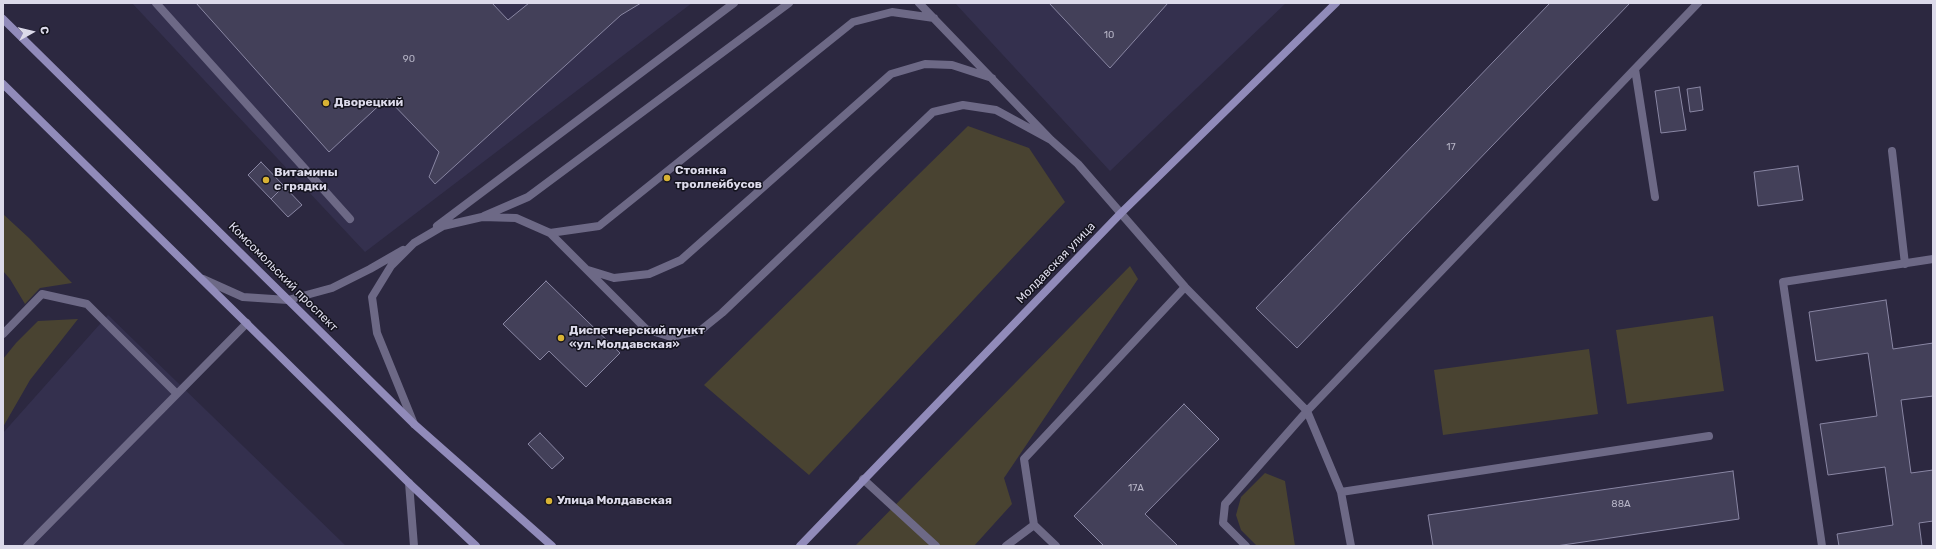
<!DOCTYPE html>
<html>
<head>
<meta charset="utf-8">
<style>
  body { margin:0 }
  #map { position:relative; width:1936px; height:549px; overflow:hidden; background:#2c2840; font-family:Rubik,sans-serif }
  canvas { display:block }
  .frame { position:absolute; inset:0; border:4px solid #dcdaea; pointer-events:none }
  .north { position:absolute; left:12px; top:12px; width:40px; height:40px; -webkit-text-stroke:3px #14131e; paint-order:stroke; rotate:82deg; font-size:11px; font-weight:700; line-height:16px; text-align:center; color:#dcdaea }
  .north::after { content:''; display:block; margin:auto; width:14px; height:18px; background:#dcdaea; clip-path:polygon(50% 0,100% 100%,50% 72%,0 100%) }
</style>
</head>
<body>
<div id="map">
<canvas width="1936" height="549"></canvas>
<div class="frame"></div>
<div class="north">С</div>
</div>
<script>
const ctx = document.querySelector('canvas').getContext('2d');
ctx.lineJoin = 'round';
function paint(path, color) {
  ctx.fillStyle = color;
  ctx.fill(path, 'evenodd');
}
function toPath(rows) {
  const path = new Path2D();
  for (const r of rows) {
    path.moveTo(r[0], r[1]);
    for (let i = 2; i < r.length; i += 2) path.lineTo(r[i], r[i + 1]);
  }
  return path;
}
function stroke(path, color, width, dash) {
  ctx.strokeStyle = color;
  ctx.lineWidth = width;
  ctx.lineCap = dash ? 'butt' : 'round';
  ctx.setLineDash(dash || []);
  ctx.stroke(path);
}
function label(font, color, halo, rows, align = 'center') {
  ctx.font = font + ' Rubik,sans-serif';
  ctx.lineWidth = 3;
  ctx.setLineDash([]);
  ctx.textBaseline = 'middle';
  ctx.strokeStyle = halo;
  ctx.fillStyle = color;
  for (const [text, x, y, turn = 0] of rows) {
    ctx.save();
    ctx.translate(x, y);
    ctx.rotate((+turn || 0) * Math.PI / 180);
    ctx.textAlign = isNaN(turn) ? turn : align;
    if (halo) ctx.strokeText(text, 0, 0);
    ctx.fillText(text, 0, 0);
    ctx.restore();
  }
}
paint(toPath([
  [132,3,692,3,365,252],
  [955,3,1286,3,1110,171],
  [108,315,346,546,3,546,3,433]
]), '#34304e');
paint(toPath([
  [968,126,1029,148,1065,202,809,475,704,385],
  [3,214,29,238,72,283,40,288,25,304,10,279,3,271],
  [1130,266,1138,279,1004,478,1012,504,974,546,855,546],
  [1713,316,1724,391,1627,404,1616,330],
  [78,319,30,380,3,427,3,359,16,343,38,321],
  [1589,349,1598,414,1443,435,1434,370],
  [1265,473,1285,481,1295,546,1257,546,1241,530,1236,515,1241,497]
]), '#494331');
const building = toPath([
  [196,3,492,3,508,20,529,3,641,3,621,15,435,184,429,177,439,152,387,98,329,152,196,3],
  [1049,3,1168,3,1110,68,1049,3],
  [1550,3,1630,3,1297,348,1256,308,1550,3],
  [1679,87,1686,130,1661,133,1655,91,1679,87],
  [1700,87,1703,110,1690,112,1687,89,1700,87],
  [261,162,284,186,271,199,248,175,261,162],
  [1798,166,1803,200,1758,206,1754,172,1798,166],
  [284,186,302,205,288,217,271,199,284,186],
  [546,281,620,353,586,387,549,351,540,360,503,324,546,281],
  [1886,300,1893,349,1933,343,1933,396,1901,400,1911,473,1933,470,1933,521,1919,523,1922,546,1839,546,1837,534,1893,525,1885,467,1828,475,1820,424,1877,416,1868,353,1816,361,1809,312,1886,300],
  [1184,404,1219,439,1145,514,1178,546,1104,546,1074,516,1184,404],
  [540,433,564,458,552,469,528,444,540,433],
  [1733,471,1739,519,1556,546,1433,546,1428,515,1733,471]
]);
paint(building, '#434059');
stroke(building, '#8986a3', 1);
stroke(toPath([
  [156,3,350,219],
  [919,3,1051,140,1078,164,1185,287,1307,411,1341,492,1351,546],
  [1635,69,1655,197],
  [1892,151,1905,264],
  [484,216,528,197,789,3],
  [437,226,734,3],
  [550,233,599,226,853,22,892,12,934,18],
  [588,270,614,278,649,274,681,260,891,74,925,64,952,65,992,78],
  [203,279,243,297,288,300,332,288,370,269,403,250],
  [3,334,42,294,87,304,177,394],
  [414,424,377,333,372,297,391,266,414,243,443,226,482,217,516,218,550,233,646,329,671,337,701,330,722,313,933,112,963,105,996,110,1051,140],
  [863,479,936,546],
  [409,483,414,546],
  [1341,492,1709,436],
  [27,546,247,323],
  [1006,546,1034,525],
  [1056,546,1034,525,1024,459,1185,287],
  [1246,546,1223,523,1225,504,1307,411,1698,3],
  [1822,546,1783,282,1933,259]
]), '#6d6986', 8);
stroke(toPath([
  [3,19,414,424,552,546],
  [3,84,409,483,476,546],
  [800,546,1121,213,1336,3]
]), '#918bba', 8);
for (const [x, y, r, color] of [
  [326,103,4,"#d9b334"],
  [667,178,4,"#d9b334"],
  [266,180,4,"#d9b334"],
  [561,338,4,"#d9b334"],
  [549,501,4,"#d9b334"]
]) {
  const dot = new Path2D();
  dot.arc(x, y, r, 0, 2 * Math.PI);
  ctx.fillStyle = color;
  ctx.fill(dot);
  stroke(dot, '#14131e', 1.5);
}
label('10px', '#b6b4c6', null, [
  ["10",1109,35],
  ["90",409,59],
  ["17",1451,147],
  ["17А",1136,488],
  ["88А",1621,504]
]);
label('bold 12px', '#dcdaea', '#14131e', [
  ["Дворецкий",334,103],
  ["Стоянка",675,171],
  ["троллейбусов",675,185],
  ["Витамины",274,173],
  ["с грядки",274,187],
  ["Диспетчерский пункт",569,331],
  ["«ул. Молдавская»",569,345],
  ["Улица Молдавская",557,501]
], 'left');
label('12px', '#dcdaea', '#14131e', [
  ["Молдавская улица",1056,263,-46],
  ["Комсомольский проспект",283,277,45]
]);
</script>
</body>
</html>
